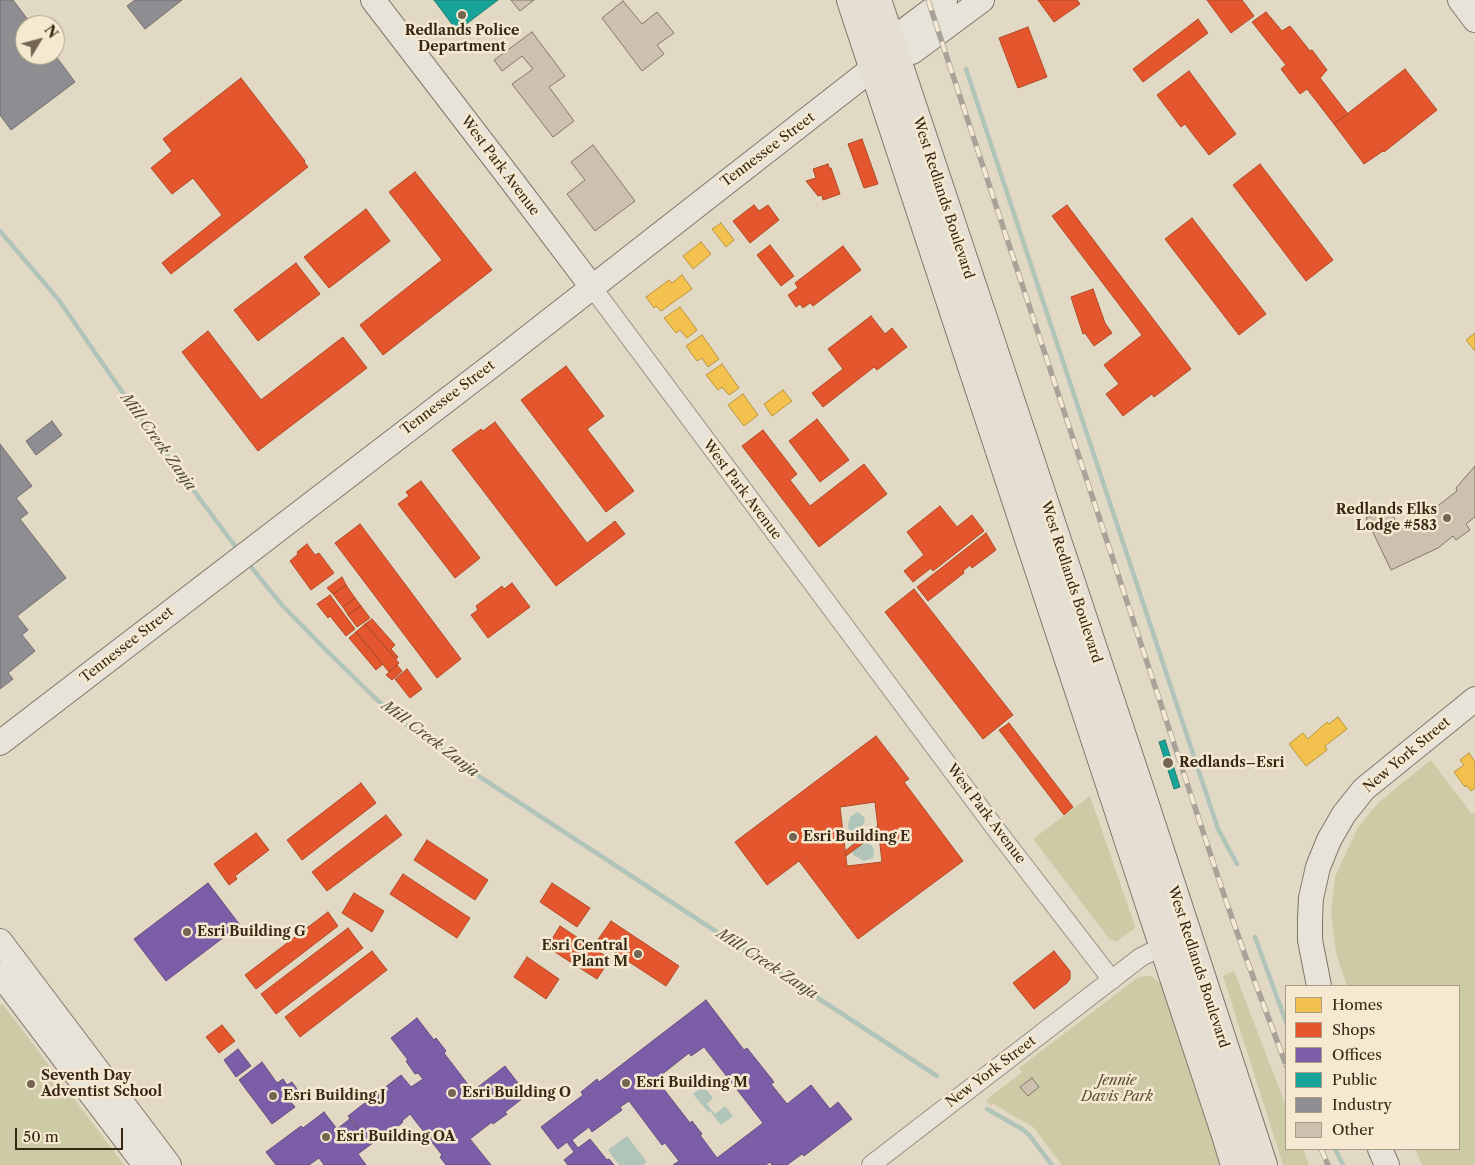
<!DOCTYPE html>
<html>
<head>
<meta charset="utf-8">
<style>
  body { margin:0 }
  #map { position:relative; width:1475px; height:1165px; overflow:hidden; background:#e2d9c5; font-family:"Libre Caslon Text",serif }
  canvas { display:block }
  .legend { position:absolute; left:1285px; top:985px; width:175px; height:165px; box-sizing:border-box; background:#f5e9d1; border:1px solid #a99c85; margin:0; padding:6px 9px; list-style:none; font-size:15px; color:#382813 }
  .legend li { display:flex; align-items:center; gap:10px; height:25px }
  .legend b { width:25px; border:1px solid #a99c85 }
  .north { position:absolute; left:15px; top:15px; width:50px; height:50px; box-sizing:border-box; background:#f5e9d1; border:1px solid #a99c85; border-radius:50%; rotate:53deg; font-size:14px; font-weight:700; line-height:20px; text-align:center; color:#382813 }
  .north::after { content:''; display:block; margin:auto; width:18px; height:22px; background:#746651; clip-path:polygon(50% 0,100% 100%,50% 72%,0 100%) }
  .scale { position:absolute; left:15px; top:1128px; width:108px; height:22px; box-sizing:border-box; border:2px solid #382813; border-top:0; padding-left:6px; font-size:15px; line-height:18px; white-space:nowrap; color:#382813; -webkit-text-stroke:4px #f5e9d1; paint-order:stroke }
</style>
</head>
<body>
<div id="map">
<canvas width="1475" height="1165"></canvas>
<ul class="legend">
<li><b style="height:14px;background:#f2c14e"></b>Homes</li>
<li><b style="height:14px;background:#e4572e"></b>Shops</li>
<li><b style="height:14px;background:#7b5ea7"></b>Offices</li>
<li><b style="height:14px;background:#17a398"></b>Public</li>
<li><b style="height:14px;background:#8d8d92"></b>Industry</li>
<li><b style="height:14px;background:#cec0ae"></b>Other</li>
</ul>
<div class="north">N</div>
<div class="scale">50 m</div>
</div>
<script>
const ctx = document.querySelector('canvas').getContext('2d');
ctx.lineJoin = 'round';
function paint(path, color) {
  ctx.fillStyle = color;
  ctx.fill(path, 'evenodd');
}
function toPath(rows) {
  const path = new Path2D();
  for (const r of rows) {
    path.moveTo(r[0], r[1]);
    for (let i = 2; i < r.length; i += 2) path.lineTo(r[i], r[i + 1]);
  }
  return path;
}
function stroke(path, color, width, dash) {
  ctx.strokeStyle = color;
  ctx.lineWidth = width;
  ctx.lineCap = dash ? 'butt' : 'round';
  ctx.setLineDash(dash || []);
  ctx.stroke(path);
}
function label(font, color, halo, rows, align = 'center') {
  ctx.font = font + ' "Libre Caslon Text",serif';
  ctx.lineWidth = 5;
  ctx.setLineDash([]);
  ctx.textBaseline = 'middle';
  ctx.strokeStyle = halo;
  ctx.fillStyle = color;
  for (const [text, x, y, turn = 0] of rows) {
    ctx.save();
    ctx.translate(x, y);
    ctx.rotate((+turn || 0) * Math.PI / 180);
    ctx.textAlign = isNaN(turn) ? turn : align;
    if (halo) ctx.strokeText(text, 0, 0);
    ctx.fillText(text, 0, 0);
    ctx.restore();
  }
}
paint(toPath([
  [1431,760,1472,814,1475,812,1475,1165,1422,1165,1415,1149,1459,1149,1459,986,1347,986,1336,953,1331,914,1335,877,1358,827,1379,802],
  [1090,796,1135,926,1134,929,1117,941,1110,940,1033,839],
  [1234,971,1286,1106,1286,1149,1303,1149,1309,1165,1283,1165,1223,976],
  [1144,976,1151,976,1161,983,1221,1165,1062,1165,1033,1127,993,1104,990,1106,986,1100,1022,1072,1019,1068,1136,979],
  [2,1003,124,1165,0,1165,0,1005]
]), '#cdcba6');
paint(toPath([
  [858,812,864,817,865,822,860,828,860,838,864,843,871,845,874,849,873,858,864,861,853,855,848,825,850,817],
  [703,1086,713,1098,707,1104,715,1114,725,1106,733,1116,721,1125,710,1111,708,1112,693,1094],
  [627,1136,647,1162,643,1165,619,1165,608,1150]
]), '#b0c4b9');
const homes = toPath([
  [721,223,734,240,726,247,712,229,721,223],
  [701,242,711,254,693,269,683,256,701,242],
  [682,275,692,289,661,311,656,306,654,308,646,297,669,280,672,283,682,275],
  [680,307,697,330,687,338,680,330,676,333,664,318,680,307],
  [1475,333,1475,351,1466,340,1475,333],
  [702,335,719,359,708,367,702,358,697,361,686,346,702,335],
  [722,364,739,388,729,395,722,387,718,390,706,375,722,364],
  [783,390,792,401,772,416,764,404,783,390],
  [743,394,758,415,744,426,728,405,743,394],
  [1338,717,1347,729,1325,746,1327,750,1306,766,1289,744,1303,733,1308,739,1327,722,1329,724,1338,717],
  [1469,753,1475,762,1475,788,1471,791,1466,785,1465,787,1454,772,1464,765,1460,760,1469,753]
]);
paint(homes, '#f2c14e');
stroke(homes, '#ba933c', 1);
const shops = toPath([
  [1038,0,1077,0,1080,4,1054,22,1038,0],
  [1207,0,1242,0,1254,16,1231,33,1207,0],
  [1266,12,1282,31,1290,26,1310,51,1312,50,1327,70,1320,78,1348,114,1334,124,1307,89,1300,94,1281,69,1286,65,1252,22,1266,12],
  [1198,19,1208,33,1143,82,1133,69,1198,19],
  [1028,27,1047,77,1018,88,999,38,1028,27],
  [1405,69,1437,110,1384,152,1383,151,1364,164,1334,124,1405,69],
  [1189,71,1236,134,1209,155,1185,124,1181,127,1157,95,1189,71],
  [241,78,305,161,304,162,308,167,171,274,162,263,222,215,193,178,172,194,151,168,172,151,163,139,241,78],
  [862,139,878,184,864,188,848,144,862,139],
  [828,164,829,168,831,168,840,194,823,200,822,195,818,196,806,181,816,178,813,169,828,164],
  [1260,164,1333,260,1306,281,1233,185,1260,164],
  [415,172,492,270,383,355,360,325,442,260,389,192,415,172],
  [754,205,759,211,768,205,779,220,750,243,733,221,754,205],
  [1067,205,1191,369,1154,397,1152,394,1123,416,1106,394,1119,384,1104,365,1142,335,1052,216,1067,205],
  [366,209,390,241,329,288,304,257,366,209],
  [1192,218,1266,314,1239,335,1165,239,1192,218],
  [770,245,794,276,781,286,757,255,770,245],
  [843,246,861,270,813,306,810,303,803,308,800,304,796,307,788,295,798,288,795,283,843,246],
  [296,263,320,294,258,341,234,310,296,263],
  [1093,289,1105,323,1112,333,1094,346,1085,333,1083,334,1071,297,1093,289],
  [871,316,885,334,892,328,907,347,877,370,874,367,823,407,812,393,843,369,828,349,871,316],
  [208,331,261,400,343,337,367,368,258,451,182,352,208,331],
  [566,366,604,416,587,429,634,491,606,512,521,400,566,366],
  [817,419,849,460,820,482,789,441,817,419],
  [495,422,587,543,615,521,625,534,556,586,452,450,481,429,483,431,495,422],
  [763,430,797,474,790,480,810,506,864,464,887,494,819,547,742,446,763,430],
  [421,481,480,558,455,578,398,504,409,496,406,492,421,481],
  [940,506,957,527,972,515,984,531,933,571,931,568,913,582,904,571,924,555,907,532,940,506],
  [360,524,461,659,437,678,335,543,360,524],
  [986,533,996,550,972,568,970,565,963,571,964,573,928,601,917,587,986,533],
  [307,544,315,555,319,553,334,573,311,590,290,561,298,554,297,552,307,544],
  [342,577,346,585,333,594,327,588,342,577],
  [512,583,530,607,488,638,471,615,478,610,476,606,502,586,504,589,512,583],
  [346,585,355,598,343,607,333,594,346,585],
  [914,589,1013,715,983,739,885,612,914,589],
  [330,595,355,629,346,636,330,616,328,618,317,604,330,595],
  [355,598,361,606,348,615,343,607,355,598],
  [361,606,370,618,357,627,348,615,361,606],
  [372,619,395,645,391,649,398,657,396,659,365,624,372,619],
  [365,624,399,663,389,672,356,632,365,624],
  [356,632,383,664,376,670,349,638,356,632],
  [397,665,402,671,392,680,386,675,397,665],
  [407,669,422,689,410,698,395,679,407,669],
  [1009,723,1073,807,1064,815,999,730,1009,723],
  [876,736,909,779,904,782,963,861,858,939,799,861,767,885,735,842,876,736],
  [875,802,882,862,847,866,840,807,875,802],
  [361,783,376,803,302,860,287,840,361,783],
  [386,815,402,835,327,891,312,872,386,815],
  [878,826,878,832,846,856,845,851,878,826],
  [256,833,269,850,235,876,237,879,229,885,214,864,256,833],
  [427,840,488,880,475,900,414,860,427,840],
  [403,874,470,918,457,938,390,894,403,874],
  [552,883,590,908,577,927,540,902,552,883],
  [354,893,384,911,372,932,342,913,354,893],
  [328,912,338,926,256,989,245,975,328,912],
  [611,921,679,966,666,986,597,941,611,921],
  [560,926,610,959,597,979,547,947,560,926],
  [348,928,363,948,276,1014,261,994,348,928],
  [372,951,387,970,300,1037,285,1017,372,951],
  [1054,951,1070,971,1070,979,1067,983,1034,1009,1013,983,1054,951],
  [527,957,559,979,546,999,514,977,527,957],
  [222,1025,235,1041,219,1053,206,1037,222,1025]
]);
paint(shops, '#e4572e');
stroke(shops, '#b04926', 1);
const offices = toPath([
  [208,883,240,925,166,981,134,939,208,883],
  [706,1000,744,1050,747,1048,774,1082,771,1084,787,1104,811,1085,830,1109,838,1102,852,1119,804,1156,802,1154,787,1165,772,1165,770,1162,766,1165,673,1165,679,1161,665,1143,662,1145,629,1101,620,1107,622,1110,592,1132,589,1127,572,1140,578,1148,590,1139,607,1160,609,1159,614,1165,568,1165,564,1160,574,1152,567,1142,558,1149,541,1127,583,1095,581,1092,597,1079,599,1082,706,1000],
  [704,1047,763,1123,717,1158,700,1135,702,1134,692,1121,690,1123,656,1079,689,1053,691,1056,704,1047],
  [417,1018,434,1040,436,1038,446,1051,444,1053,473,1091,505,1066,527,1095,505,1112,507,1114,493,1124,492,1122,470,1139,491,1165,446,1165,440,1157,442,1155,410,1114,402,1121,403,1122,390,1133,389,1131,370,1145,348,1116,401,1075,411,1087,423,1079,418,1073,415,1074,406,1061,408,1060,391,1038,417,1018],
  [238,1049,251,1066,236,1077,224,1060,238,1049],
  [262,1062,277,1083,283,1079,287,1085,292,1082,299,1092,289,1100,295,1107,272,1124,239,1080,262,1062],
  [324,1112,337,1129,351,1118,370,1145,358,1154,366,1165,324,1165,319,1158,309,1165,276,1165,266,1152,301,1126,303,1128,324,1112]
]);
paint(offices, '#7b5ea7');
stroke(offices, '#674e7b', 1);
const public = toPath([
  [434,0,498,0,457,31,434,0],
  [1165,740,1180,787,1174,789,1159,742,1165,740]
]);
paint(public, '#17a398');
stroke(public, '#217e70', 1);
const industry = toPath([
  [0,0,13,0,32,25,25,25,25,55,55,55,75,82,11,130,0,115,0,0],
  [135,0,182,0,145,29,127,6,135,0],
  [52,421,62,435,36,455,26,441,52,421],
  [0,444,32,486,16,498,28,513,20,519,66,578,17,616,28,630,22,635,35,651,8,673,13,679,0,689,0,444]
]);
paint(industry, '#8d8d92');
stroke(industry, '#746f6c', 1);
stroke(toPath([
  [966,69,1218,829,1237,864],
  [0,231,58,299,150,432,238,550],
  [247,562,282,605,324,648,375,698,409,727,471,771,937,1076],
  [1255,937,1286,1022],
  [987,1109,1022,1129,1029,1135,1052,1165],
  [1335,1149,1343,1165]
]), '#b0c4b9', 4.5);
const building = toPath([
  [511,0,534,0,520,11,511,0],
  [623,1,642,24,657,12,674,33,657,45,664,54,642,71,602,18,623,1],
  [532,32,565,76,549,87,574,121,553,137,512,84,533,69,522,56,502,71,494,60,532,32],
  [593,145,635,201,595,231,567,194,585,180,571,162,593,145],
  [1475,466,1475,517,1466,524,1470,530,1456,540,1453,536,1438,548,1391,570,1366,518,1389,508,1400,529,1422,518,1457,491,1456,488,1475,466],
  [1032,1078,1039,1087,1028,1096,1020,1087,1032,1078]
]);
paint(building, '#cec0ae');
stroke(building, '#7e776a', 1);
const street = toPath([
  [592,287,998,832,1112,980],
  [871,1165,1141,957,1171,942]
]);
const secondary = toPath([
  [373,0,515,185,592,287],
  [1460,0,1475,20],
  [894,50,912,52,982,0],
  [0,743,503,357,873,68,894,50,905,30,945,0],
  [0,941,169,1165],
  [0,974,145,1165],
  [1319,986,1310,940,1310,919,1311,898,1318,867,1329,840,1344,814,1364,789,1475,699],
  [1380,1149,1387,1165]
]);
const primary = toPath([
  [851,0,1226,1135,1235,1165],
  [877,0,1141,793,1263,1165]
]);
stroke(street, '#968f81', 20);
stroke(secondary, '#7e776a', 26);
stroke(primary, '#7e776a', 30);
stroke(street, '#e8e3d9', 18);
stroke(secondary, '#e8e3d9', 24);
stroke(primary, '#e5ded3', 28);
const rail = toPath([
  [928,0,1225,898,1245,955,1286,1065],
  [1321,1149,1328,1165]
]);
stroke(rail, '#a7a399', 5.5);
stroke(rail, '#f5e9d1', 4, [11]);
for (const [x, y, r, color] of [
  [462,15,5,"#746651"],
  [1447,518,5,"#746651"],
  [1168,763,6,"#746651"],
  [793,837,5,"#746651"],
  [187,932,5,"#746651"],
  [638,954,5,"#746651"],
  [626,1083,5,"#746651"],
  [31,1084,5,"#746651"],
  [452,1093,5,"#746651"],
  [273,1096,5,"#746651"],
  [326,1137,5,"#746651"]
]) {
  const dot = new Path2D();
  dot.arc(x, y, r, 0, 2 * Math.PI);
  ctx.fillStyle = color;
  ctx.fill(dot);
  stroke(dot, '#f5e9d1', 2);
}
label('bold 14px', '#382813', '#f5e9d1', [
  ["Redlands Police",462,31,"center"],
  ["Department",462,47,"center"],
  ["Redlands Elks",1437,510,"right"],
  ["Lodge #583",1437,526,"right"],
  ["Redlands–Esri",1179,763],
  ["Esri Building E",803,837],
  ["Esri Building G",197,932],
  ["Esri Central",628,946,"right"],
  ["Plant M",628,962,"right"],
  ["Seventh Day",41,1076],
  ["Adventist School",41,1092],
  ["Esri Building M",636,1083],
  ["Esri Building O",462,1093],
  ["Esri Building J",283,1096],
  ["Esri Building OA",336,1137]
], 'left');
label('14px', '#382813', '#f5e9d1', [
  ["Tennessee Street",768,150,-37],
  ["West Park Avenue",500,166,53],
  ["West Redlands Boulevard",943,198,72],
  ["Tennessee Street",448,398,-37],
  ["West Park Avenue",742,490,53],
  ["West Redlands Boulevard",1071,582,72],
  ["Tennessee Street",127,645,-38],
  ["New York Street",1407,755,-40],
  ["West Park Avenue",986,814,53],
  ["West Redlands Boulevard",1198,967,72],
  ["New York Street",991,1072,-37]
]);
label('italic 14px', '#594e32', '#f5e9d1', [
  ["Jennie",1117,1081],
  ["Davis Park",1117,1097]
]);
label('italic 15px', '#504d3b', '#f5e9d1', [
  ["Mill Creek Zanja",158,442,54],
  ["Mill Creek Zanja",430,739,37],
  ["Mill Creek Zanja",767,964,33]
]);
</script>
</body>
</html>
